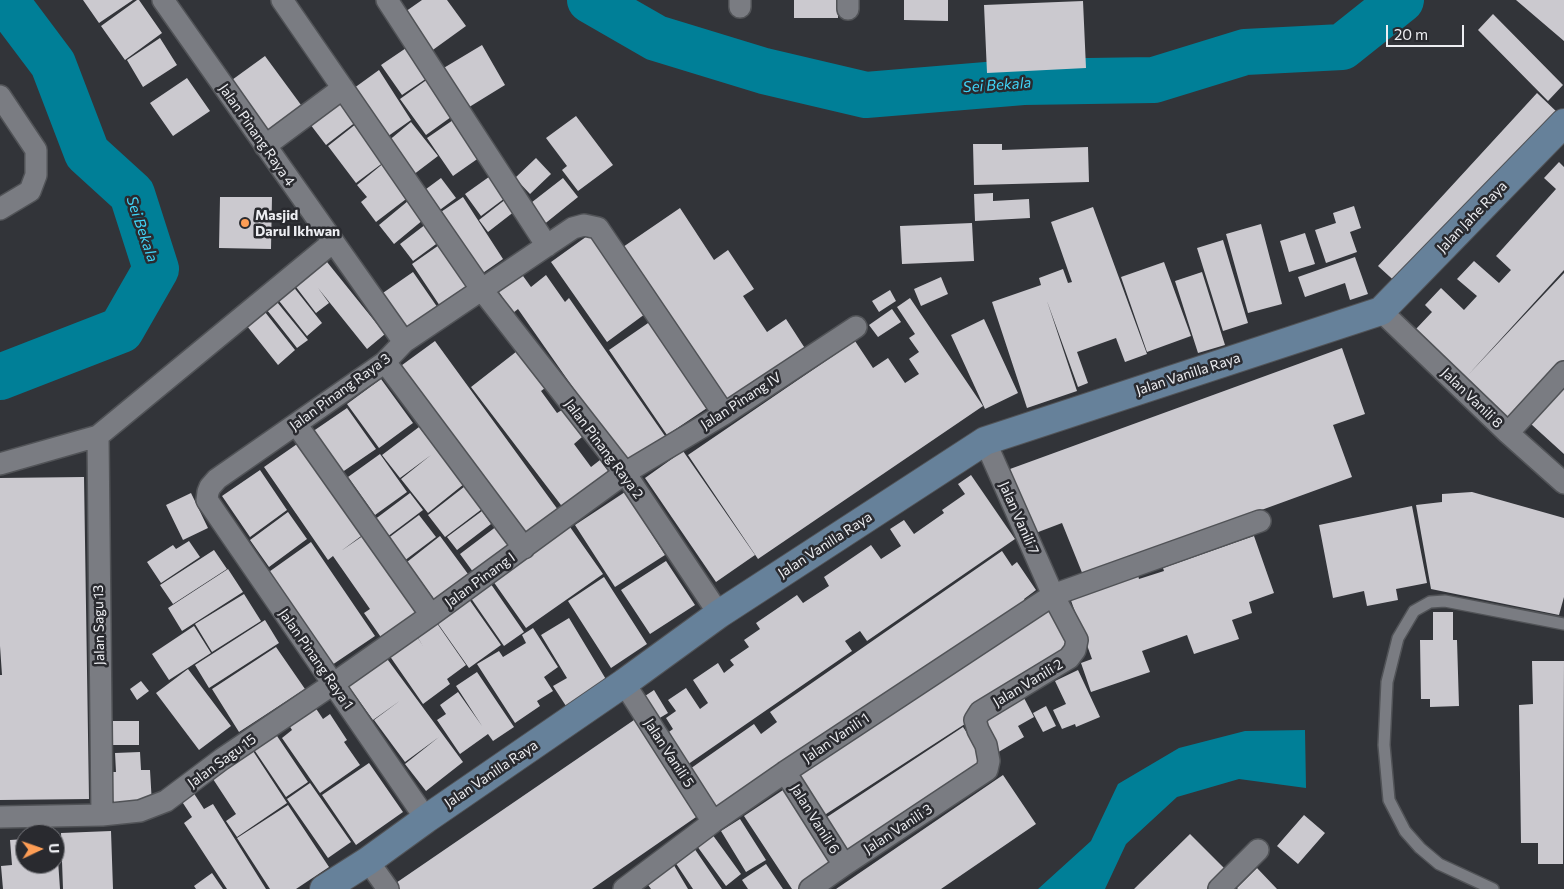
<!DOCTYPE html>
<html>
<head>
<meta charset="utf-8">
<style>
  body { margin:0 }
  #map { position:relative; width:1564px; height:889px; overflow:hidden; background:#323439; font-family:Commissioner,sans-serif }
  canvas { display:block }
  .north { position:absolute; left:15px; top:824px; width:50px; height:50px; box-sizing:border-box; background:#292a2f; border:1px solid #77787d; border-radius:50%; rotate:87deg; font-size:14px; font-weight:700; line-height:20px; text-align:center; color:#edeef2 }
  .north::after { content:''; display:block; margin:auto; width:18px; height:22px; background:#fd9d55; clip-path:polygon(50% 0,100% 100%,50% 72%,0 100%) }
  .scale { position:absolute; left:1386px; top:25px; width:78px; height:22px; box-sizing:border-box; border:2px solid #edeef2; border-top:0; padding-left:6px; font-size:15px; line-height:18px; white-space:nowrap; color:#edeef2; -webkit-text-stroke:4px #292a2f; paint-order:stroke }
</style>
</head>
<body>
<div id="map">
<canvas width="1564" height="889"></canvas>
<div class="north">U</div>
<div class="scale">20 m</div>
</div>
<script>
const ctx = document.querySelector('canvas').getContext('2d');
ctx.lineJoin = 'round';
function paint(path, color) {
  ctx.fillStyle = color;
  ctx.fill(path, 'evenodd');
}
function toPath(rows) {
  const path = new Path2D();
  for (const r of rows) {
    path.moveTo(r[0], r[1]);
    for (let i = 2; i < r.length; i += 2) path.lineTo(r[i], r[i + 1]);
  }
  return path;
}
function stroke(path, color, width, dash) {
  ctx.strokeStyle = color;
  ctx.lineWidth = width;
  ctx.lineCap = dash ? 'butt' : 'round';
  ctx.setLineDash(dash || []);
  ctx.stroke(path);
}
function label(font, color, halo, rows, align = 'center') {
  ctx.font = font + ' Commissioner,sans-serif';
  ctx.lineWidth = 5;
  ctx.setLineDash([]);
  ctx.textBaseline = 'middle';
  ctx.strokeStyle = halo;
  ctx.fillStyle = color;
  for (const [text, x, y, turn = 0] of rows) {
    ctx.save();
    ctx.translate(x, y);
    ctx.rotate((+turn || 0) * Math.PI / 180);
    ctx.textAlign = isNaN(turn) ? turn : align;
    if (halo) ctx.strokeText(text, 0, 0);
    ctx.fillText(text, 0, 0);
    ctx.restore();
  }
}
paint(toPath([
  [1305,730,1306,788,1239,779,1177,797,1126,844,1105,889,1038,889,1091,841,1118,784,1179,748,1245,731]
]), '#007f97');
stroke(toPath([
  [590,0,656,38,764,71,866,95,1023,82,1154,80,1245,52,1342,47,1401,0],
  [0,377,121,330,156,269,132,194,87,153,53,64,5,0]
]), '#007f97', 46);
paint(toPath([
  [83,0,133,0,99,23],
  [137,0,139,0,162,33,125,60,101,26],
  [422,0,447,0,466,26,430,52,402,14],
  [794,0,838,0,838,18,794,18],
  [904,0,948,0,948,21,904,20],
  [1516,0,1564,0,1564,41],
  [1083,1,1086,68,987,73,984,5],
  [1493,14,1563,85,1548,101,1478,30],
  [160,38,177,65,143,87,127,60],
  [412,44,433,74,402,95,381,65],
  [482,45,505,85,466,109,442,69],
  [265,56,304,109,264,140,225,85],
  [379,70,411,120,384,139,350,91],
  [432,76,458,112,426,135,400,99],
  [187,78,210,111,173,136,150,103],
  [1537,93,1559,114,1400,286,1378,266],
  [345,96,361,118,326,145,310,124],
  [576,116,613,165,578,191,562,170,567,166,546,138],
  [456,118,483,155,453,176,427,138],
  [361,120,388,159,356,183,328,146],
  [411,122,438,156,413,175,387,142],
  [973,144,1002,144,1002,150,1088,147,1089,182,974,185],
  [536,158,551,174,530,194,515,178],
  [385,162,414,193,376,222,361,202,367,197,357,185],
  [1559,162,1564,167,1564,270,1468,375,1564,273,1564,362,1510,420,1416,329,1432,312,1425,305,1441,288,1464,310,1477,296,1457,279,1474,261,1499,283,1511,270,1496,256,1556,189,1544,178],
  [493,174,509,195,481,216,465,194],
  [441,178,456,198,433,215,418,195],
  [563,178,578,197,542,226,527,206],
  [993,193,993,201,1029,199,1030,218,975,221,974,194],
  [414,196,429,215,394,244,379,225],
  [220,197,272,197,271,249,219,248],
  [463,197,503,259,477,277,435,216],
  [506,199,515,211,488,232,479,220],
  [1354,206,1361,228,1350,232,1357,252,1326,263,1315,230,1336,223,1333,213],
  [1093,207,1147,354,1125,362,1116,338,1077,352,1088,383,1078,387,1047,301,1077,391,1027,408,992,302,1041,285,1039,278,1063,269,1068,283,1072,282,1051,222],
  [680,208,714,260,728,250,754,289,743,296,767,332,786,319,808,353,727,406,623,247],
  [430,221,443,239,413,261,400,244],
  [972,223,974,261,902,264,900,226],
  [1261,224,1282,304,1248,313,1226,234],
  [1305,233,1315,264,1289,272,1280,241],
  [590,234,645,314,607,342,551,262],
  [1223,240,1248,323,1223,331,1197,248],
  [442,243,473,288,442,309,412,264],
  [323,257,385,334,367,349,318,288,329,303,316,313,293,283],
  [1355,257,1368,294,1350,300,1345,283,1305,297,1298,277],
  [1164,262,1191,336,1147,352,1121,277],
  [518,269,531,287,546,275,565,302,569,298,665,436,626,463,518,309,513,313,495,286],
  [413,272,440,311,407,334,380,295],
  [1202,272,1225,345,1198,353,1175,281],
  [941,277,948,294,921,306,914,289],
  [292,285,322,323,307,336,276,297],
  [890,290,896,301,879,312,872,301],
  [910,298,983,406,758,559,688,455,855,341,873,368,888,358,905,383,919,374,909,359,919,352,909,338,915,334,897,307],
  [277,302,308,340,297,348,267,310],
  [892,309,901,322,878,337,869,325],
  [265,312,295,350,278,365,247,326],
  [984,319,1018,393,985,409,951,335],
  [651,321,710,406,667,435,609,350],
  [435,341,561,514,524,541,398,368],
  [521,348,549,385,541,391,557,413,562,410,582,437,574,444,591,467,600,460,610,474,564,509,471,387],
  [1342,348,1365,414,1333,425,1352,477,1083,575,1062,523,1033,534,1010,469],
  [381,379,413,423,379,448,347,404],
  [1564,387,1564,454,1531,424],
  [347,408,376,449,338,475,309,434],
  [419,427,464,484,428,513,401,479,431,455,400,478,382,455],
  [300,442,364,534,341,551,367,533,424,616,385,643,364,613,370,609,333,556,328,560,264,467],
  [683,451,755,555,716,582,645,478],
  [380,454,407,492,375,515,348,477],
  [260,470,287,510,250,537,222,496],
  [971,475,1015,539,867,641,860,631,845,641,852,651,684,767,663,736,673,729,666,718,676,711,668,700,686,688,700,709,708,703,693,680,718,663,724,673,734,665,730,660,749,647,744,640,760,629,756,623,797,595,803,603,829,586,824,577,871,545,881,559,901,546,890,529,904,520,914,534,944,513,942,510,965,494,958,484],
  [84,477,89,799,0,800,0,675,2,675,0,646,0,478],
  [469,483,482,509,445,537,428,515],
  [625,492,665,555,615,587,575,525],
  [1472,492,1564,518,1564,597,1559,615,1431,589,1416,505,1442,502,1442,494],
  [191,493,208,528,183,540,166,505],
  [410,493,423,510,387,537,374,520],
  [1412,506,1427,583,1396,589,1398,600,1367,606,1364,591,1333,598,1319,525],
  [482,511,491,524,457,550,447,537],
  [288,512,307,539,269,567,250,540],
  [419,515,436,537,404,561,387,539],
  [497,526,514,548,476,576,460,554],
  [570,527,603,574,526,628,493,581],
  [440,536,468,574,434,599,407,562],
  [1254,536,1274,593,1249,602,1252,613,1232,620,1239,639,1194,654,1187,635,1142,651,1150,672,1091,692,1081,663,1092,659,1069,595,1137,572,1139,579,1164,571,1163,568],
  [189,541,200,557,161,583,147,562,173,545,176,549],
  [311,542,375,636,332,665,266,574],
  [214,550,227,569,173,604,160,585],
  [1002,551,1012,566,1017,562,1036,590,1024,599,1025,601,717,815,687,771,754,724,761,734,777,722,770,712],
  [666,561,695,605,650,634,621,590],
  [228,569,243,592,182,631,168,608],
  [486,577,524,632,504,646,466,591],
  [604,577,647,644,611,668,568,601],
  [244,594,261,621,212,652,195,624],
  [466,595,501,645,469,668,434,618],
  [1049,610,1074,648,968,722,823,816,796,775],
  [1433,612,1453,612,1453,640,1457,640,1459,706,1430,707,1430,699,1421,699,1420,640,1433,640],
  [569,618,607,681,566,706,553,686,567,678,541,635],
  [434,619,466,665,447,679,450,684,423,704,387,652,414,632,423,646,415,633],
  [265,620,279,643,209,688,195,665],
  [194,626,211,653,169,680,152,654],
  [533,628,558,667,544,677,553,691,537,701,540,706,515,723,477,664,499,651,503,657,526,643,522,635],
  [276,647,305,689,239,732,212,689],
  [385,656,463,762,426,791,405,764,439,737,405,762,374,720,401,700,373,720,347,684],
  [1532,661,1564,661,1563,864,1538,864,1538,843,1521,843,1519,705,1533,704],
  [188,669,231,726,199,750,156,693],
  [1078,670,1100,717,1076,727,1075,724,1062,729,1053,710,1066,704,1055,681],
  [477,672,514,727,493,741,488,734,460,754,437,720,446,714,440,705,458,692,482,726,456,686],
  [141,681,149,691,137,700,130,689],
  [654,690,668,713,653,722,639,700],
  [1024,698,1034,717,1018,726,1024,737,995,754,978,725],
  [1046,706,1056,726,1043,732,1033,713],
  [315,707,323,719,330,714,347,740,344,742,360,765,320,793,282,738,292,730,289,725],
  [634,720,699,815,592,889,396,889,393,885],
  [111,721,139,721,139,745,111,745],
  [963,727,987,763,848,855,824,819],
  [275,733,308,782,286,797,253,748],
  [253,751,287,803,237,837,226,821,236,814,213,779],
  [140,752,141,770,150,770,152,804,106,807,104,772,116,772,115,753],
  [369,763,403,812,356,845,322,795],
  [1003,775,1036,824,941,889,836,889],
  [310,783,351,842,328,858,287,799],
  [783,790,835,868,804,889,792,889,744,816],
  [193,792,204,809,213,804,266,889,227,889,184,823,192,817,181,800],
  [288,805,329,867,296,889,270,889,237,838],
  [1304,815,1325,833,1298,864,1277,846],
  [740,819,766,860,746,872,721,831],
  [111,831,113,889,63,889,61,833],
  [712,834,741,874,726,886,697,846],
  [1190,834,1226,870,1207,889,1134,889],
  [25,839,25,864,55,864,55,860,58,860,60,889,3,889,1,866,12,865,10,840],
  [694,848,722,889,693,889,675,862],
  [672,862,688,889,651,889,644,879],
  [766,864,783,889,748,889,742,880],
  [1257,868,1277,889,1238,889,1237,888],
  [212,873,223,889,196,889,194,886]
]), '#cbc9cf');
const lane = toPath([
  [1493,889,1439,864,1420,848,1405,831,1389,800,1384,745,1387,682,1398,638,1414,611,1430,602,1445,601,1564,624]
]);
const street = toPath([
  [163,0,404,342],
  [282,0,482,290,625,473,719,614],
  [387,0,547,246],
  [740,7,740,0],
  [848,9,848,0],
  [0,96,36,150,36,175,30,191,0,209],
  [265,146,343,88],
  [1381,311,1508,433,1564,483],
  [385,362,524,548],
  [296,424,431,615],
  [1508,433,1564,372],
  [98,436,102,815],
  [0,464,98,436,333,242],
  [624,683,713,822],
  [785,772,844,865],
  [0,817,102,815,140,811,166,801,222,759,333,684,431,615,625,473,724,414,856,327],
  [426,819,207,500,208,492,210,487,217,479,385,362,404,342,573,228,584,225,598,228,724,414],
  [368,861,388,889],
  [624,889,713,822,785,772,1053,595,1260,521],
  [810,889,844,865,987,770,989,761,986,745,978,730,975,720,980,712,1069,658,1075,650,1077,640,1053,595,985,441],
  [1219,889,1258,850]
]);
const secondary = toPath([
  [324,889,368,861,426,819,624,683,719,614,985,441,1381,311,1564,123]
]);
stroke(lane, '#515357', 14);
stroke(street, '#515357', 24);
stroke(secondary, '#515357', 30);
stroke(lane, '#7a7c82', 11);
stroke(street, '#7a7c82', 21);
stroke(secondary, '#66819a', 28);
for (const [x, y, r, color] of [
  [245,223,5,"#fd9d55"]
]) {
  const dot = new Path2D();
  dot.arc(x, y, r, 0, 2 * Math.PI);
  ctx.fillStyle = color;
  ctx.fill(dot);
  stroke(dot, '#292a2f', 2);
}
label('14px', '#edeef2', '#292a2f', [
  ["Jalan Pinang Raya 4",257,135,55],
  ["Jalan Jahe Raya",1472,217,-46],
  ["Jalan Vanilla Raya",1188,374,-18],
  ["Jalan Pinang Raya 3",340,392,-36],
  ["Jalan Vanili 8",1472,398,44],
  ["Jalan Pinang IV",741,401,-33],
  ["Jalan Pinang Raya 2",604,449,53],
  ["Jalan Vanili 7",1019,518,66],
  ["Jalan Vanilla Raya",825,545,-33],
  ["Jalan Pinang I",480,580,-36],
  ["Jalan Sagu 13",99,625,-91],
  ["Jalan Pinang Raya 1",316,659,55],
  ["Jalan Vanili 2",1028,683,-31],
  ["Jalan Vanili 1",836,738,-34],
  ["Jalan Vanili 5",669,753,57],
  ["Jalan Sagu 15",222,761,-36],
  ["Jalan Vanilla Raya",491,774,-34],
  ["Jalan Vanili 6",815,819,58],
  ["Jalan Vanili 3",898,829,-33]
]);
label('bold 14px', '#edeef2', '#292a2f', [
  ["Masjid",255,215],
  ["Darul Ikhwan",255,231]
], 'left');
label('italic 15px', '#40d3f6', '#292a2f', [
  ["Sei Bekala",997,85,-4],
  ["Sei Bekala",142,229,71]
]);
</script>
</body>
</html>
